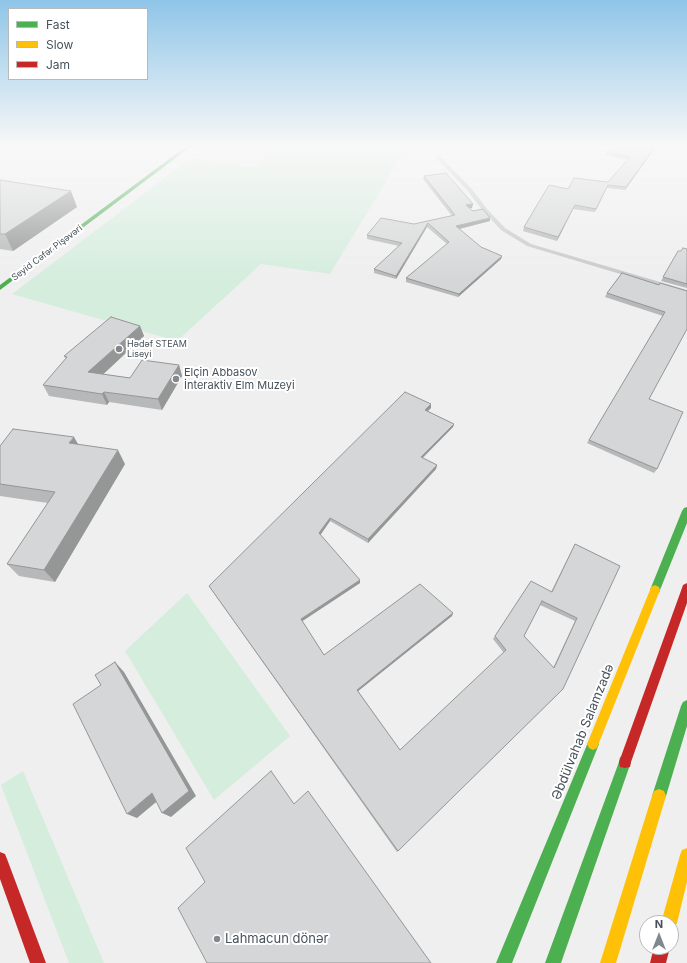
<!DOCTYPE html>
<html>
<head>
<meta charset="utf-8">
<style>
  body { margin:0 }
  #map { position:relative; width:687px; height:963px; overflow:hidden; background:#efefef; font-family:Inter,sans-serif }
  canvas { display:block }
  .legend { position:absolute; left:8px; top:8px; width:140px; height:72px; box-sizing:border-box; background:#fff; border:1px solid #b5babd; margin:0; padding:5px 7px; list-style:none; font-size:12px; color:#47525a }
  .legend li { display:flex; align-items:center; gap:8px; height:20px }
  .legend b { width:20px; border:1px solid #b5babd }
  .north { position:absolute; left:639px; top:915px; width:40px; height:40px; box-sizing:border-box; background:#fff; border:1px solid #b5babd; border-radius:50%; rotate:0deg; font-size:11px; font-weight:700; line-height:16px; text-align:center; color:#47525a }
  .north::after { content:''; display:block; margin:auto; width:14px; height:18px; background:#82898e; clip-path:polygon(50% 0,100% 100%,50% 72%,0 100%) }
</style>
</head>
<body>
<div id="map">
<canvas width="687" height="963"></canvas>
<ul class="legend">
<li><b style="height:5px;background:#4caf50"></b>Fast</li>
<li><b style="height:5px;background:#ffc107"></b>Slow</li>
<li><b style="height:5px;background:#c62828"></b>Jam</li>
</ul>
<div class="north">N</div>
</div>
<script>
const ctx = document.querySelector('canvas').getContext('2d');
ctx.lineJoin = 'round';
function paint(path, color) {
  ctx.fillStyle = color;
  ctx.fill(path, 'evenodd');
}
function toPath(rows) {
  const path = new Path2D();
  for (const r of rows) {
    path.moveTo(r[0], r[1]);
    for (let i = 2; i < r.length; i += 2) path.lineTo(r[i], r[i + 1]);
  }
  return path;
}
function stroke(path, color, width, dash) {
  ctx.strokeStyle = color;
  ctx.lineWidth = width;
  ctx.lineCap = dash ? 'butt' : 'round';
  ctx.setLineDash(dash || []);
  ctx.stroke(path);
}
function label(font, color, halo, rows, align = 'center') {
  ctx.font = font + ' Inter,sans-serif';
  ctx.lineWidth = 4;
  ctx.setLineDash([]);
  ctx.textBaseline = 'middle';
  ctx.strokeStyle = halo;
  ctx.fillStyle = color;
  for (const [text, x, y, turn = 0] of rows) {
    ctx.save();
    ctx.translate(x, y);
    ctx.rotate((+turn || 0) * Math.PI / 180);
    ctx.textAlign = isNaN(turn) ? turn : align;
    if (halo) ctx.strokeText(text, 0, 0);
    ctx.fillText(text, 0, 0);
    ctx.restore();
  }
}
paint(toPath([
  [277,145,408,145,330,274,261,264,177,341,12,294,191,158,254,167],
  [187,593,290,736,214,800,125,651],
  [23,771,104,963,69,963,1,785]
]), '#d4eddd');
paint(toPath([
  [436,156,440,156,471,188,487,209,505,228,531,244,687,290,687,294,527,246,501,230,483,211,467,190,436,158,436,156]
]), '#c6c9cb');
paint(toPath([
  [188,145,193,145,0,290,0,285,188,145],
  [687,507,687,523,660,590,659,593,655,595,651,593,650,590,682,511,684,508,687,507],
  [687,700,687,726,666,796,664,801,659,803,654,801,652,796,681,706,683,702,687,700],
  [593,738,597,740,599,744,512,963,496,963,589,740,593,738],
  [625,756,630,757,631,762,561,963,545,963,619,762,620,757,625,756]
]), '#4caf50');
paint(toPath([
  [655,585,659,587,660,590,597,748,593,750,589,748,587,744,650,590,651,587,655,585],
  [659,789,664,791,666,796,616,963,600,963,652,796,654,791,659,789],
  [687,848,687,882,677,923,674,928,671,930,671,923,661,923,680,855,682,850,687,848]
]), '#ffc107');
paint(toPath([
  [687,583,687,603,631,762,630,767,625,768,620,767,619,762,682,588,683,585,687,583],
  [0,852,5,854,7,859,46,963,30,963,0,879,0,852],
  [654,947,670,947,666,963,650,963,654,947]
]), '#c62828');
paint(toPath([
  [656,145,655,148,625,190,607,188,595,212,573,209,557,241,523,231,524,227,568,189,608,182,627,160,606,155,607,151],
  [424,176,472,208,469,208,473,211,490,221,459,229,481,247,502,256,501,259,458,297,406,282,406,278,447,244,427,227,396,279,374,273,374,269,399,246,367,239,367,235,414,224,452,216,423,179],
  [0,180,77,207,13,251,0,249],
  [687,249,687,288,661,281,678,251,681,251],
  [659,285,687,291,649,399,657,469,654,473,587,443,663,316,605,297,607,293],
  [140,326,144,336,103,374,130,378,179,365,182,376,162,410,109,402,107,405,49,396,43,385,66,359,64,356],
  [431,404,431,408,427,411,454,424,453,427,423,458,437,465,436,469,368,543,330,521,320,535,360,583,302,621,324,655,453,613,452,616,358,691,400,750,504,653,493,639,495,636,551,592,575,544,620,566,563,689,397,852,211,589,209,586],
  [540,605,575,621,553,668,524,636],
  [78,445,125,464,55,582,19,576,7,564,48,503,0,496,0,446]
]), '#b7b8b9');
paint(toPath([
  [656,145,655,148,625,190,626,187],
  [71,191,77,207,13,251,5,234],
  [473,204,472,208,465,208,466,205],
  [575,205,557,241,558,237],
  [490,218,490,221,455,230,456,226],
  [428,223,427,227,396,279,396,276],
  [502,256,501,259,458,297,459,294],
  [140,326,144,336,94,383,88,372],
  [179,365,182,376,162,410,158,399],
  [104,392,109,402,107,405,102,394],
  [431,404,431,408,425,414,425,410],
  [454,424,453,427,420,460,421,457],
  [74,437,82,451,69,443],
  [118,450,125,464,55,582,44,570],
  [437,465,436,469,368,543,368,539],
  [330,518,330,521,319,537,319,533],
  [360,580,360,583,301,622,301,619],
  [453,613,452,616,357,692,357,690],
  [115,662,124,672,196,796,171,817,162,813],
  [152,793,161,798,137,818,127,814]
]), '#959696');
const building = toPath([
  [613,145,656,145,626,187,608,185,596,209,575,205,558,237,524,227,549,185,568,189,574,178,608,182,630,157,607,151,613,145],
  [446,173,473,204,466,205,473,211,483,209,490,218,456,226,481,247,502,256,459,294,406,278,449,242,428,223,396,276,374,269,402,243,367,235,381,218,414,224,455,215,424,176,446,173],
  [0,180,71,191,5,234,0,234,0,180],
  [683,248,687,249,687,284,663,277,678,251,681,251,683,248],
  [622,273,659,285,660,283,687,291,687,329,649,399,683,412,657,469,589,440,665,312,607,293,622,273],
  [111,317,140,326,88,372,130,378,142,360,179,365,158,399,104,392,102,394,43,385,67,357,64,356,111,317],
  [405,392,431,404,425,410,454,424,421,457,437,465,368,539,330,518,319,533,360,580,301,619,324,655,420,584,453,613,357,690,400,750,506,650,495,636,531,581,552,592,575,544,620,566,563,689,398,851,209,586,405,392],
  [542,601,577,618,554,668,524,636,542,601],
  [13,429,74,437,69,443,118,450,44,570,7,564,55,492,0,484,0,446,13,429],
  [115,662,189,791,162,813,152,793,127,814,73,704,101,685,95,675,115,662],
  [271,771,294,804,308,791,431,963,207,963,178,908,205,882,186,848,271,771]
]);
paint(building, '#d5d6d7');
stroke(building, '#959696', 1);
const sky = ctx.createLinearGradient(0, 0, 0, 280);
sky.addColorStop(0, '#8fc5e8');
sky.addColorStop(0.52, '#f8f8f8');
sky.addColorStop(1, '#f8f8f800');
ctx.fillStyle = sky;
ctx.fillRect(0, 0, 687, 280);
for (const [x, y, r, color] of [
  [119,349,4,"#82898e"],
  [176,379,4,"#82898e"],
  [217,939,4,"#82898e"]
]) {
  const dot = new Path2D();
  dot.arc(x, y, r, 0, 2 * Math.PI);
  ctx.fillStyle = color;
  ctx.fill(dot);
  stroke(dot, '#fff', 1.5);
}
label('9px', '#47525a', '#fff', [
  ["Seyid Cəfər Pişəvəri",47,253,-37]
]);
label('9px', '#47525a', '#fff', [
  ["Hədəf STEAM",127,344],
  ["Liseyi",127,354]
], 'left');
label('11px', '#47525a', '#fff', [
  ["Elçin Abbasov",184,373],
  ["İnteraktiv Elm Muzeyi",184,386]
], 'left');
label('13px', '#47525a', '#fff', [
  ["Əbdülvahab Salamzadə",583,732,-68]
]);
label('13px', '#47525a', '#fff', [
  ["Lahmacun dönər",225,939]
], 'left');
</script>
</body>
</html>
